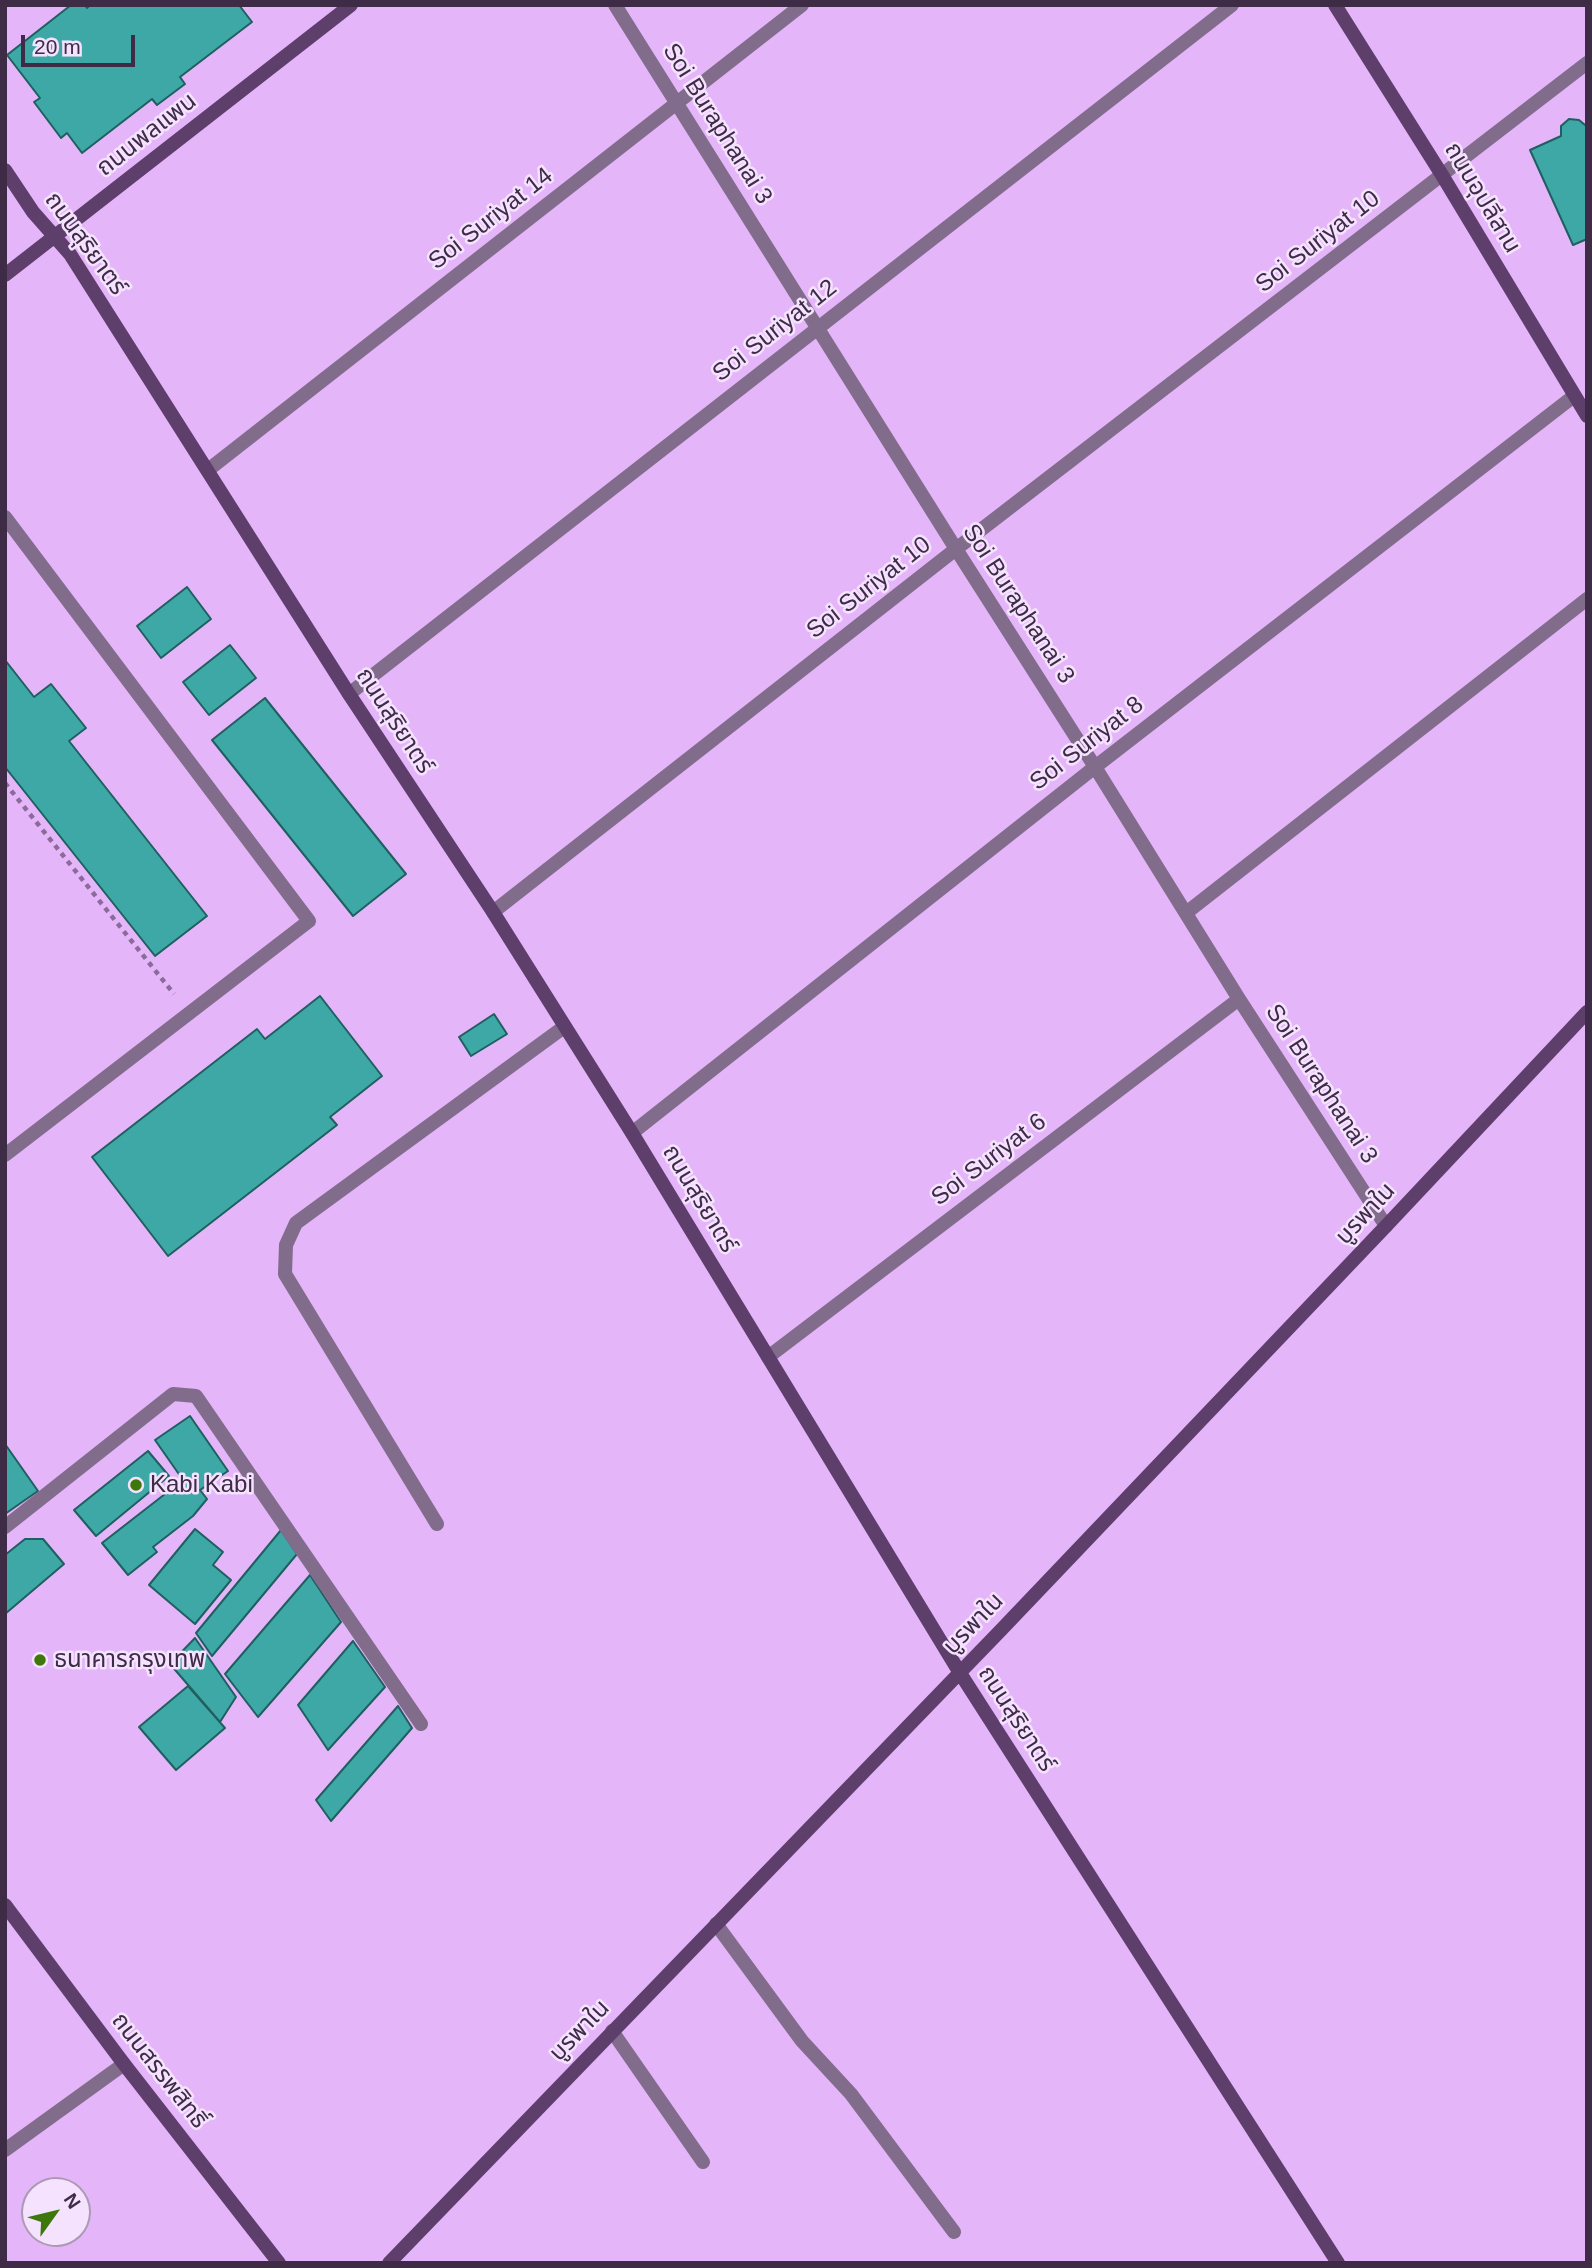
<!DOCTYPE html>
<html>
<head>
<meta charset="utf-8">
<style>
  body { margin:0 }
  #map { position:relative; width:1592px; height:2268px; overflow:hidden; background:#e4b5f9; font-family:Arial,sans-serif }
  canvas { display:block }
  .frame { position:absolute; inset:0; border:7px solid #3e2b46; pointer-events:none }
  .north { position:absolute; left:21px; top:2177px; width:70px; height:70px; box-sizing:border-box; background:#f5e2fe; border:2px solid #ac99b4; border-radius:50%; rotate:56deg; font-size:19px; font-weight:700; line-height:28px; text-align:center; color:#3e2b46 }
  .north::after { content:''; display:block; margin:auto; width:24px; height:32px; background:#3e770a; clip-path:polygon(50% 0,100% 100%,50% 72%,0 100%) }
  .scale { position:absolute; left:21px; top:35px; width:114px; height:32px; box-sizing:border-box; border:4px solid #3e2b46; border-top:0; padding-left:9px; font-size:21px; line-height:24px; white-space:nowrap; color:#3e2b46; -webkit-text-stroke:5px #f5e2fe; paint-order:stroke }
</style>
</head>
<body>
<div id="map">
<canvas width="1592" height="2268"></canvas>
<div class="frame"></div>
<div class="north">N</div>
<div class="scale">20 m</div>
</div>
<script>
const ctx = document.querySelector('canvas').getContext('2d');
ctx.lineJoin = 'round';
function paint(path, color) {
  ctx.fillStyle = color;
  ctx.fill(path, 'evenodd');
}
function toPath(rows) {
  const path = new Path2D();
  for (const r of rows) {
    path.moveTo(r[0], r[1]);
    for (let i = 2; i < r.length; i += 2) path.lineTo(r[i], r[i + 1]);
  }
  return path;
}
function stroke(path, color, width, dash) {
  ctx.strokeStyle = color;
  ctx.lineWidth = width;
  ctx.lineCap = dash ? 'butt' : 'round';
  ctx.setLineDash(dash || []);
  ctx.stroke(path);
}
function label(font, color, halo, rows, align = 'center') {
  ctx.font = font + ' Arial,"Noto Sans Thai",sans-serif';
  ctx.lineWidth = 5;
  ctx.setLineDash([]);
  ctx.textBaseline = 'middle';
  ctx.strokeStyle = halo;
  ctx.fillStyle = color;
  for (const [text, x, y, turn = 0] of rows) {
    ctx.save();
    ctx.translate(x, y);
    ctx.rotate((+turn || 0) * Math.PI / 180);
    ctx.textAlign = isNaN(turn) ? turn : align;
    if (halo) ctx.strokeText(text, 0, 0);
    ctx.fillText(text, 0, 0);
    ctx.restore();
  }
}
const building = toPath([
  [71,5,85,5,87,8,90,5,239,5,252,22,180,77,185,84,157,105,152,99,82,153,67,133,61,138,34,102,40,98,7,55,71,5],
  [1569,119,1579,120,1585,125,1587,124,1587,239,1573,245,1530,150,1561,136,1561,126,1569,119],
  [187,587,211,619,161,658,137,626,187,587],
  [230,645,256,678,209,715,183,682,230,645],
  [5,660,34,697,51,684,86,728,69,741,207,916,155,956,5,767,5,660],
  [265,698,406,874,353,916,212,740,265,698],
  [320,996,382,1076,330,1117,337,1125,168,1256,92,1157,257,1029,265,1039,320,996],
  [494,1014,507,1034,471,1056,459,1037,494,1014],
  [190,1416,228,1471,200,1490,207,1499,193,1516,153,1547,157,1552,128,1575,102,1543,183,1480,155,1440,190,1416],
  [5,1444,38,1491,5,1514,5,1444],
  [148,1451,169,1476,96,1536,74,1510,148,1451],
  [195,1529,223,1552,213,1565,231,1580,195,1624,149,1585,195,1529],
  [281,1530,297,1554,212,1656,196,1633,281,1530],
  [25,1539,43,1539,64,1564,5,1614,5,1555,25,1539],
  [310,1575,341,1622,258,1717,225,1674,310,1575],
  [195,1638,236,1697,220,1722,170,1664,195,1638],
  [353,1641,385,1687,328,1750,298,1705,353,1641],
  [188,1686,225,1728,176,1770,139,1727,188,1686],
  [398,1706,412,1728,331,1821,316,1800,398,1706]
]);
paint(building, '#3ea8a7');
stroke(building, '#205f5f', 2);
stroke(toPath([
  [5,783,174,994]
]), '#8b6b99', 4.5, [5, 5]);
stroke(toPath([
  [5,517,309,921,5,1155],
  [437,1524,285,1274,286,1245,296,1223,564,1027],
  [612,2031,703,2162]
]), '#816c8b', 14);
stroke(toPath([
  [615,5,956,549,1095,767,1239,999,1386,1226],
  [208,470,802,5],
  [349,694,1232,5],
  [493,912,956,549,1587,63],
  [1186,913,1587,599],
  [632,1133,1095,767,1574,396],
  [768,1357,1239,999],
  [5,1527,173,1394,196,1396,421,1724],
  [716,1924,802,2041,851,2094,954,2232],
  [5,2150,124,2064]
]), '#816c8b', 14);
stroke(toPath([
  [1335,5,1442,175,1587,416],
  [5,170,33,212,70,254,349,694,493,912,632,1133,960,1673,1338,2263],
  [5,275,351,5],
  [5,1905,124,2064,279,2263],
  [389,2263,1001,1630,1386,1226,1587,1012]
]), '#5e3f6c', 14);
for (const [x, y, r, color] of [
  [136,1485,7,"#3e770a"],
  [40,1660,7,"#3e770a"]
]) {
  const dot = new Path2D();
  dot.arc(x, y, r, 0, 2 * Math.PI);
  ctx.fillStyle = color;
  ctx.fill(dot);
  stroke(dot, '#f5e2fe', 2.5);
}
label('24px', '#3e2b46', '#f5e2fe', [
  ["Soi Buraphanai 3",717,124,58],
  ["ถนนพลแพน",147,135,-38],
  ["ถนนอุปลีสาน",1482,198,59],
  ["Soi Suriyat 14",491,219,-38],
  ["Soi Suriyat 10",1318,242,-38],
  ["ถนนสุริยาตร์",85,244,54],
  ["Soi Suriyat 12",775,331,-38],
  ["Soi Suriyat 10",869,588,-38],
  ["Soi Buraphanai 3",1018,604,57],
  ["ถนนสุริยาตร์",394,721,57],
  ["Soi Suriyat 8",1087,744,-38],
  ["Soi Buraphanai 3",1321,1084,57],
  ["Soi Suriyat 6",989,1160,-37],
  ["ถนนสุริยาตร์",699,1199,59],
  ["บูรพาใน",1366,1214,-47],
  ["บูรพาใน",974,1624,-46],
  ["ถนนสุริยาตร์",1016,1719,57],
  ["บูรพาใน",580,2031,-46],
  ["ถนนสรรพสิทธิ์",159,2071,52]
]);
label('24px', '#3e2b46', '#f5e2fe', [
  ["Kabi Kabi",150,1485],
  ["ธนาคารกรุงเทพ",54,1660]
], 'left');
</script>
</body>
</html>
